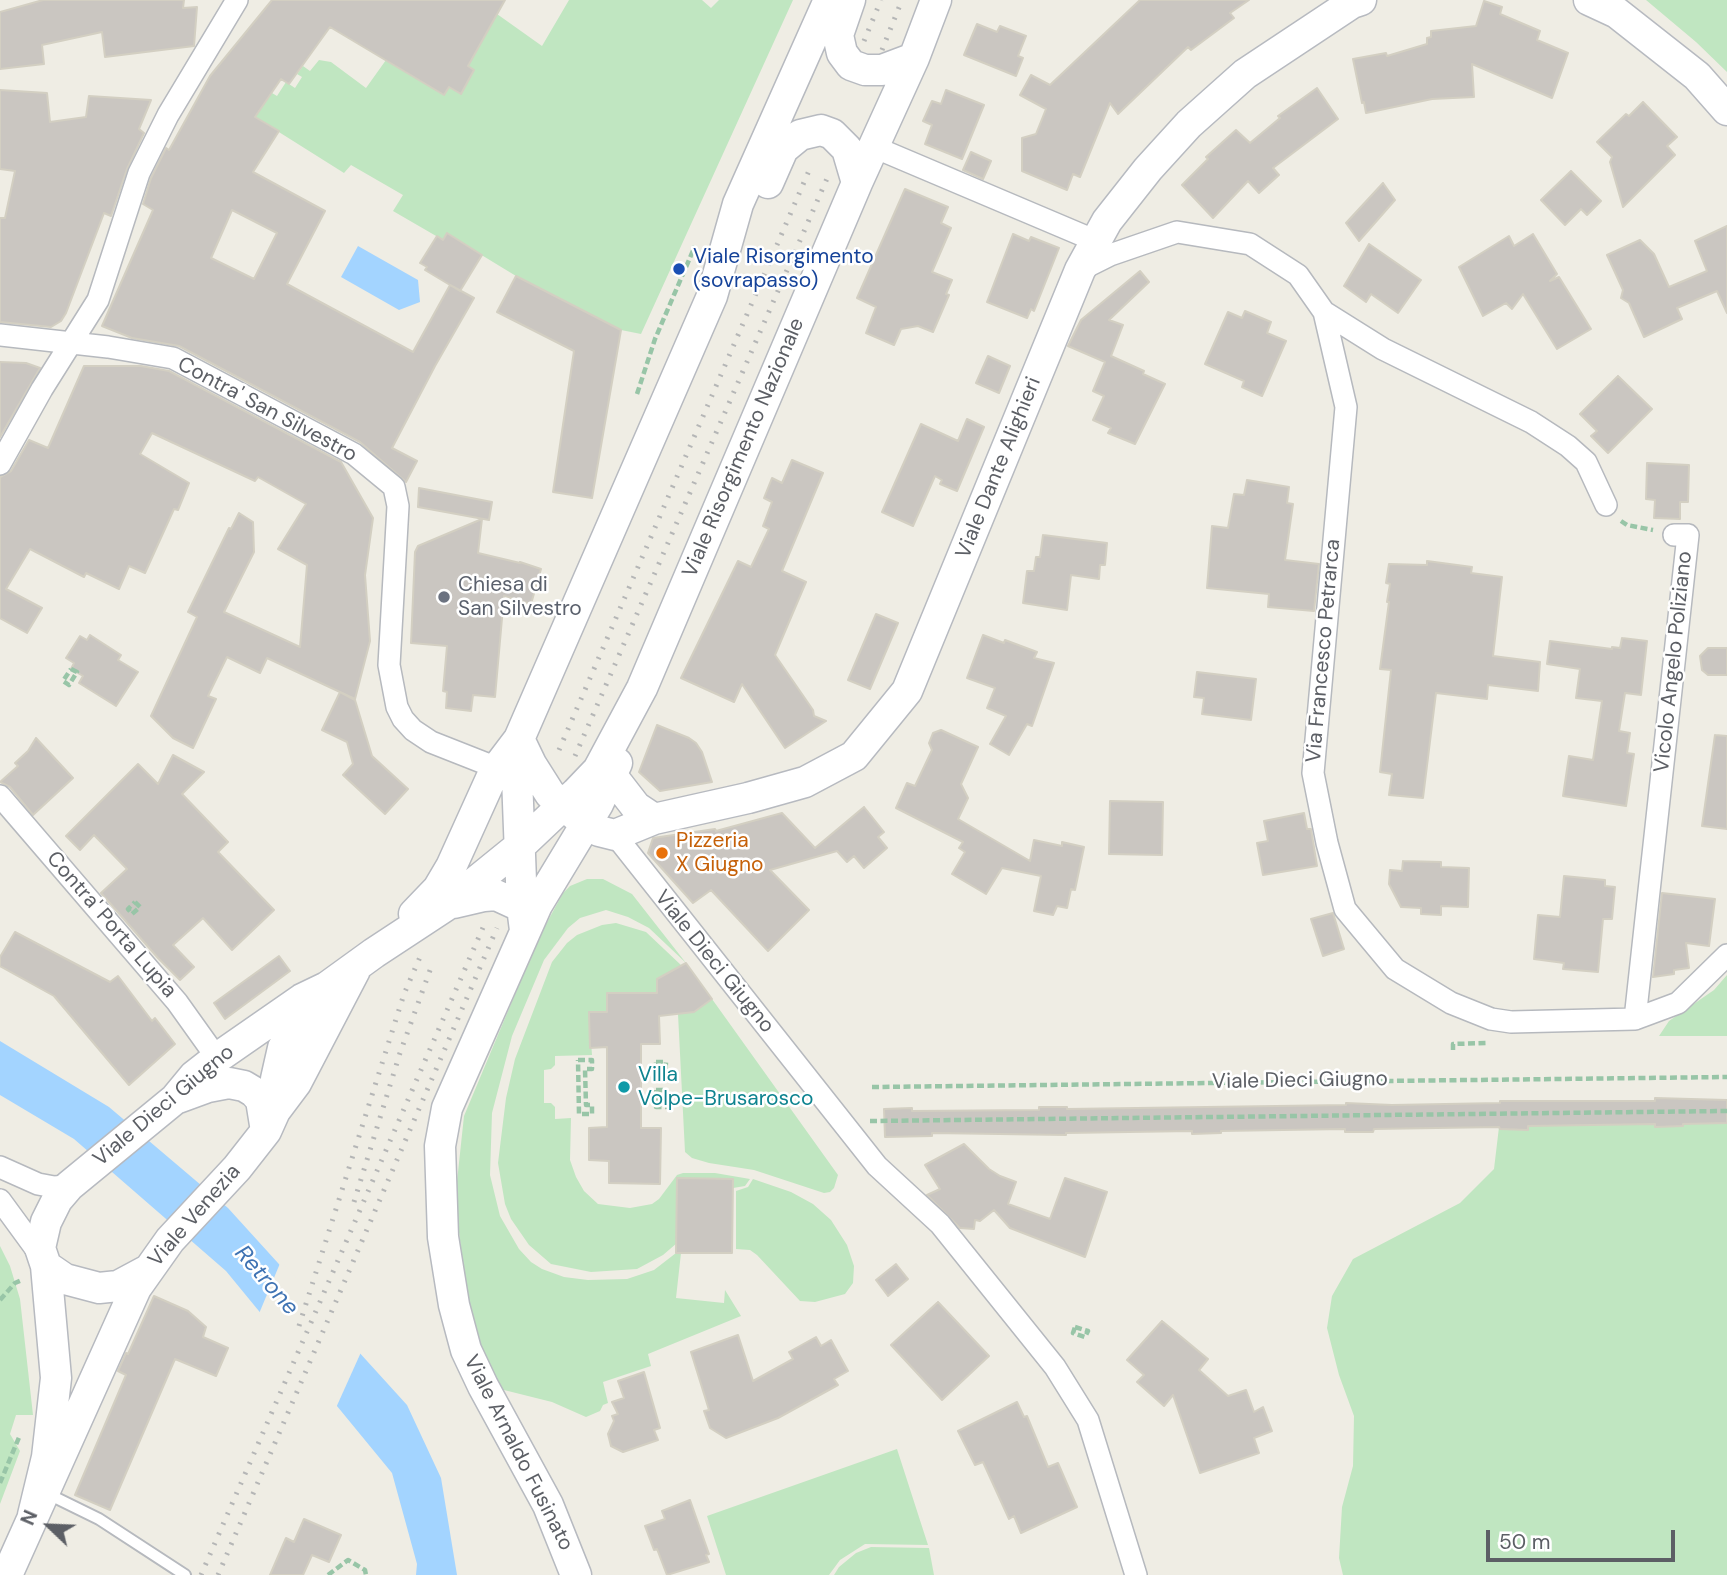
<!DOCTYPE html>
<html>
<head>
<meta charset="utf-8">
<style>
  body { margin:0 }
  #map { position:relative; width:1727px; height:1575px; overflow:hidden; background:#efede4; font-family:"DM Sans",sans-serif }
  canvas { display:block }
  .north { position:absolute; left:14px; top:1491px; width:70px; height:70px; -webkit-text-stroke:5px #fff; paint-order:stroke; rotate:293deg; font-size:19px; font-weight:700; line-height:28px; text-align:center; color:#5c5f65 }
  .north::after { content:''; display:block; margin:auto; width:24px; height:32px; background:#5c5f65; clip-path:polygon(50% 0,100% 100%,50% 72%,0 100%) }
  .scale { position:absolute; left:1486px; top:1530px; width:189px; height:32px; box-sizing:border-box; border:4px solid #5c5f65; border-top:0; padding-left:9px; font-size:21px; line-height:24px; white-space:nowrap; color:#5c5f65; -webkit-text-stroke:5px #fff; paint-order:stroke }
</style>
</head>
<body>
<div id="map">
<canvas width="1727" height="1575"></canvas>
<div class="north">N</div>
<div class="scale">50 m</div>
</div>
<script>
const ctx = document.querySelector('canvas').getContext('2d');
ctx.lineJoin = 'round';
function paint(path, color) {
  ctx.fillStyle = color;
  ctx.fill(path, 'evenodd');
}
function toPath(rows) {
  const path = new Path2D();
  for (const r of rows) {
    path.moveTo(r[0], r[1]);
    for (let i = 2; i < r.length; i += 2) path.lineTo(r[i], r[i + 1]);
  }
  return path;
}
function stroke(path, color, width, dash) {
  ctx.strokeStyle = color;
  ctx.lineWidth = width;
  ctx.lineCap = dash ? 'butt' : 'round';
  ctx.setLineDash(dash || []);
  ctx.stroke(path);
}
function label(font, color, halo, rows, align = 'center') {
  ctx.font = font + ' "DM Sans",sans-serif';
  ctx.lineWidth = 5;
  ctx.setLineDash([]);
  ctx.textBaseline = 'middle';
  ctx.strokeStyle = halo;
  ctx.fillStyle = color;
  for (const [text, x, y, turn = 0] of rows) {
    ctx.save();
    ctx.translate(x, y);
    ctx.rotate((+turn || 0) * Math.PI / 180);
    ctx.textAlign = isNaN(turn) ? turn : align;
    if (halo) ctx.strokeText(text, 0, 0);
    ctx.fillText(text, 0, 0);
    ctx.restore();
  }
}
paint(toPath([
  [569,0,702,0,711,8,719,0,793,0,641,334,621,330,516,276,447,234,443,240,393,211,403,195,351,165,344,173,255,117,272,93,277,96,286,82,295,88,302,77,297,74,303,66,310,71,319,60,331,62,366,88,386,60,444,95,449,87,461,93,474,70,468,66,497,14,542,46],
  [1646,0,1727,0,1727,72,1696,42],
  [587,879,603,879,632,894,686,963,649,928,628,917,606,910,580,918,568,928,544,960,512,1036,492,1113,490,1175,500,1216,519,1249,531,1262,542,1269,564,1277,588,1280,627,1279,654,1270,676,1253,681,1253,676,1298,724,1303,725,1290,741,1316,648,1354,651,1366,603,1382,608,1403,603,1405,600,1411,586,1417,552,1402,496,1388,473,1345,455,1200,464,1116,539,937,563,893,570,886],
  [616,923,646,932,682,966,657,979,657,993,607,993,607,1012,589,1012,592,1055,555,1056,555,1065,551,1069,544,1070,544,1103,551,1103,555,1107,555,1119,571,1118,570,1160,576,1177,584,1191,598,1204,630,1208,652,1204,659,1199,677,1175,683,1173,715,1173,750,1179,745,1186,733,1188,733,1179,677,1178,677,1243,663,1255,637,1269,591,1272,551,1264,529,1245,511,1219,505,1204,498,1163,506,1098,515,1059,552,962,567,943,577,935,602,925],
  [1727,975,1727,1036,1659,1036,1669,1021,1714,990],
  [712,999,838,1175,834,1188,830,1192,824,1193,754,1170,709,1163,692,1158,685,1152,678,1014,694,1012],
  [1727,1123,1727,1575,1343,1575,1339,1558,1342,1507,1353,1466,1354,1416,1339,1375,1327,1328,1332,1296,1353,1259,1460,1203,1494,1169,1499,1127,1500,1129,1527,1130,1528,1126,1655,1124,1656,1127,1682,1126,1683,1124],
  [753,1179,791,1192,813,1204,831,1220,847,1245,854,1266,853,1283,845,1294,815,1302,800,1301,757,1255,750,1250,736,1249,736,1191,748,1187],
  [0,1246,10,1266,20,1299,33,1415,16,1415,10,1434,20,1451,0,1504],
  [897,1449,928,1545,865,1544,840,1560,829,1575,726,1575,707,1516],
  [871,1547,929,1548,934,1575,834,1575,839,1567,856,1553]
]), '#c0e6c1');
paint(toPath([
  [358,246,418,280,420,302,399,310,341,277],
  [0,1041,109,1107,228,1208,407,1405,441,1478,457,1575,416,1575,417,1564,392,1473,226,1271,74,1139,0,1095]
]), '#a3d4ff');
paint(toPath([
  [281,1261,362,1350,335,1410,258,1316]
]), '#efede4');
const building = toPath([
  [43,0,184,0,183,8,197,7,194,46,105,57,102,32,42,45,44,64,0,69,0,12,43,0],
  [272,0,505,0,468,66,474,70,461,94,449,87,444,95,330,27,289,84,281,79,255,117,279,131,253,172,325,211,287,284,413,352,450,285,474,298,435,366,392,448,417,461,406,482,360,442,179,346,132,338,102,326,153,210,143,204,151,178,166,148,169,150,210,76,272,0],
  [232,210,277,233,254,279,211,258,232,210],
  [1140,0,1249,0,1230,13,1234,18,1191,50,1188,47,1118,114,1110,103,1080,177,1073,174,1067,190,1022,171,1022,138,1036,134,1046,109,1020,95,1031,75,1050,85,1140,0],
  [1484,1,1502,7,1500,14,1540,31,1537,40,1568,53,1552,98,1472,64,1474,97,1432,99,1366,113,1364,102,1362,103,1353,59,1386,53,1387,56,1427,44,1427,38,1431,37,1431,31,1476,26,1484,1],
  [977,24,997,32,1000,26,1026,36,1018,56,1023,58,1016,76,964,55,977,24],
  [1317,88,1338,119,1273,168,1279,175,1259,193,1248,181,1213,218,1182,185,1208,159,1206,157,1236,130,1250,143,1280,118,1278,116,1317,88],
  [0,90,47,93,50,122,86,117,89,96,151,100,139,129,144,133,127,169,111,216,104,213,66,313,61,321,51,327,0,322,0,218,5,218,15,171,0,169,0,90],
  [946,90,984,105,962,159,925,144,932,125,923,121,932,101,941,104,946,90],
  [1643,102,1677,137,1667,146,1675,155,1623,207,1610,162,1612,157,1597,142,1626,114,1629,116,1643,102],
  [971,152,991,161,983,179,963,170,971,152],
  [1571,171,1601,201,1587,215,1581,209,1565,225,1541,200,1571,171],
  [1383,183,1395,200,1359,241,1346,223,1383,183],
  [905,189,948,207,941,223,951,228,932,272,952,280,946,294,949,295,933,332,918,326,901,329,894,345,866,333,876,307,857,298,905,189],
  [1727,226,1727,313,1717,291,1677,308,1682,319,1644,337,1629,303,1621,298,1623,290,1607,255,1640,240,1654,254,1669,287,1707,271,1695,241,1727,226],
  [447,233,482,255,460,291,425,270,427,267,420,263,437,236,443,240,447,233],
  [1013,234,1029,241,1031,237,1059,248,1034,311,1031,309,1027,318,987,302,1013,234],
  [1533,234,1557,274,1550,281,1559,277,1591,329,1557,349,1523,294,1512,309,1506,303,1483,316,1459,267,1509,236,1514,246,1533,234],
  [1369,244,1421,280,1398,313,1371,294,1366,302,1344,286,1369,244],
  [1140,271,1149,282,1109,320,1123,325,1111,356,1144,371,1143,374,1165,384,1135,444,1108,433,1111,428,1093,420,1104,396,1093,391,1105,362,1068,346,1081,320,1140,271],
  [516,276,621,330,592,498,553,492,574,351,497,312,516,276],
  [1245,311,1271,322,1267,333,1286,341,1262,396,1242,387,1244,381,1205,364,1228,312,1242,318,1245,311],
  [988,356,1010,366,999,393,976,383,988,356],
  [0,362,26,363,40,368,0,437,0,362],
  [84,366,141,366,169,371,341,462,373,518,365,575,370,641,355,699,267,658,260,673,227,657,208,696,216,699,193,748,173,738,151,716,197,617,188,612,229,528,231,529,239,513,253,522,254,552,224,612,300,647,307,565,278,549,306,504,258,477,255,481,152,433,140,454,189,483,178,510,174,509,145,573,129,566,119,589,86,573,84,577,30,549,6,589,42,608,27,633,0,618,0,477,11,471,29,440,48,448,84,366],
  [1618,376,1652,409,1608,453,1591,436,1597,431,1580,414,1618,376],
  [967,419,984,427,957,491,940,484,942,480,935,476,913,526,882,512,921,424,958,441,967,419],
  [792,460,823,473,782,571,806,582,775,655,813,710,814,716,826,721,785,748,742,684,734,702,681,678,738,561,751,567,769,529,763,526,772,502,764,498,772,478,782,483,792,460],
  [1647,463,1689,465,1688,502,1680,502,1680,519,1654,518,1655,500,1646,499,1647,463],
  [1247,480,1289,487,1287,503,1293,504,1285,560,1319,564,1314,611,1268,607,1269,594,1207,588,1212,526,1228,528,1234,494,1244,495,1247,480],
  [419,488,492,502,489,520,418,507,419,488],
  [482,519,478,553,520,563,520,562,541,569,531,604,504,596,495,697,473,695,471,711,446,708,447,692,443,691,447,646,411,643,415,552,418,546,482,519],
  [1043,535,1107,543,1105,565,1100,565,1099,579,1071,575,1067,610,1023,603,1027,571,1034,571,1036,557,1040,557,1043,535],
  [1427,561,1472,567,1471,573,1502,577,1493,656,1540,662,1538,691,1488,685,1487,699,1436,693,1423,798,1389,795,1392,774,1380,772,1391,670,1380,669,1389,602,1387,602,1390,584,1386,583,1389,564,1427,565,1427,561],
  [876,614,898,623,870,689,848,680,876,614],
  [90,635,121,655,118,660,138,672,116,706,79,683,83,676,71,669,74,663,66,658,80,636,87,640,90,635],
  [983,635,1004,643,1005,640,1037,652,1034,658,1054,663,1032,726,1027,724,1009,755,990,744,1006,716,987,708,995,688,967,678,983,635],
  [1622,638,1647,641,1641,695,1625,693,1619,731,1630,733,1627,753,1634,754,1626,806,1563,796,1569,756,1593,760,1602,701,1576,698,1580,669,1547,664,1550,641,1612,649,1612,647,1620,648,1622,638],
  [1708,648,1727,648,1727,675,1708,675,1702,670,1700,656,1708,648],
  [1197,672,1256,679,1251,720,1202,714,1204,698,1194,697,1197,672],
  [340,692,355,700,372,756,408,789,385,814,343,775,353,764,347,742,322,730,340,692],
  [657,725,689,738,696,743,702,752,712,782,660,791,639,772,657,725],
  [941,730,978,747,961,784,968,798,958,819,1030,861,1034,840,1062,846,1062,842,1084,847,1075,890,1071,889,1067,908,1057,906,1053,915,1034,911,1041,876,1002,868,986,894,952,874,965,852,959,848,963,842,896,808,907,783,915,786,932,750,929,743,933,733,941,730],
  [1715,735,1727,736,1727,829,1702,826,1715,735],
  [36,738,73,778,33,815,10,787,0,782,18,766,15,763,28,751,36,738],
  [173,755,204,772,182,794,228,842,218,852,274,910,232,950,203,918,173,945,194,967,180,980,158,958,101,893,127,869,94,835,80,850,66,836,138,764,158,784,173,755],
  [1110,801,1163,802,1162,855,1109,854,1110,801],
  [864,807,884,832,878,837,887,848,864,868,854,856,847,862,837,851,770,870,809,910,768,951,711,890,693,903,648,853,653,838,715,829,716,831,782,813,815,848,864,807],
  [1304,813,1307,829,1311,829,1317,866,1263,875,1257,843,1268,841,1264,821,1304,813],
  [1403,861,1441,862,1441,867,1469,868,1468,907,1441,906,1441,915,1421,914,1421,908,1401,907,1389,884,1390,870,1402,871,1403,861],
  [1564,876,1605,880,1605,886,1615,887,1612,919,1603,919,1598,972,1563,969,1564,963,1534,959,1538,915,1560,917,1564,876],
  [1662,893,1715,899,1709,946,1686,943,1689,968,1674,970,1674,974,1653,977,1662,893],
  [1333,913,1344,949,1323,956,1311,919,1333,913],
  [15,932,110,982,118,976,152,1021,155,1018,175,1044,129,1085,54,996,0,966,0,957,15,932],
  [279,956,290,971,225,1019,214,1003,279,956],
  [686,963,712,999,694,1012,659,1016,660,1044,641,1044,641,1128,661,1128,660,1184,609,1183,609,1161,589,1160,589,1128,607,1127,607,1047,590,1048,589,1012,607,1012,607,993,657,993,657,979,686,963],
  [1655,1098,1727,1100,1727,1123,1683,1124,1683,1126,1655,1127,1655,1124,1528,1126,1528,1130,1500,1129,1499,1127,1374,1129,1373,1132,1345,1132,1345,1129,1221,1131,1221,1133,1192,1134,1192,1131,1066,1133,1066,1135,932,1133,932,1136,885,1137,884,1109,912,1108,912,1111,1039,1110,1039,1107,1067,1107,1067,1109,1346,1105,1346,1103,1392,1105,1500,1103,1500,1101,1655,1101,1655,1098],
  [964,1144,989,1169,1000,1176,1016,1182,1008,1204,1050,1219,1065,1178,1107,1192,1085,1257,1010,1228,994,1210,980,1221,975,1220,974,1229,960,1228,927,1195,940,1189,925,1165,964,1144],
  [677,1178,733,1179,732,1253,676,1253,677,1178],
  [896,1264,908,1279,888,1296,876,1280,896,1264],
  [154,1296,188,1311,206,1327,203,1337,228,1348,216,1376,175,1359,110,1510,75,1495,126,1375,118,1371,126,1353,128,1354,154,1296],
  [938,1302,989,1356,942,1400,891,1345,938,1302],
  [1162,1321,1208,1359,1199,1370,1228,1396,1246,1390,1254,1412,1263,1407,1272,1431,1254,1438,1259,1453,1200,1473,1173,1395,1164,1406,1137,1382,1144,1375,1127,1360,1162,1321],
  [738,1335,753,1381,793,1359,789,1352,816,1337,821,1346,831,1340,848,1371,834,1379,838,1385,778,1418,726,1438,710,1428,704,1411,709,1410,691,1352,738,1335],
  [644,1372,660,1428,654,1430,658,1440,623,1452,611,1446,608,1434,614,1421,612,1416,618,1414,612,1402,624,1398,618,1381,644,1372],
  [1017,1402,1024,1417,1027,1416,1048,1467,1058,1463,1077,1507,1021,1533,1014,1516,1009,1519,983,1462,975,1465,958,1431,1017,1402],
  [690,1500,709,1554,706,1555,709,1562,667,1575,657,1549,654,1550,645,1526,665,1519,662,1511,690,1500],
  [304,1519,341,1535,329,1562,312,1555,303,1575,270,1575,286,1538,294,1542,304,1519]
]);
paint(building, '#cac6c1');
stroke(building, '#d3cfc2', 2);
const lane = toPath([
  [46,1493,99,1519,185,1575]
]);
const street = toPath([
  [874,147,1096,241],
  [1080,270,1110,255,1177,232,1250,244,1298,275,1324,312,1346,407,1313,773,1327,843,1345,909,1395,969,1451,1003,1491,1019,1511,1022,1635,1019,1678,1003,1727,955],
  [1324,312,1383,349,1531,422,1568,446,1586,462,1606,505],
  [0,335,108,347,173,358,354,454,394,487,398,506,389,665,397,707,403,719,413,730,431,742,497,768],
  [0,464,42,389,98,300,139,173,168,115,237,0],
  [0,796,177,1002,217,1058],
  [615,835,877,1166,940,1224,1055,1367,1088,1420,1136,1575],
  [1635,1019,1688,535,1674,535],
  [0,1167,38,1184,54,1187,69,1186],
  [0,1200,41,1256]
]);
const secondary = toPath([
  [850,0,838,35,842,53,851,65,865,70,882,70,914,58],
  [1589,0,1617,13,1697,76,1727,110],
  [768,183,783,149,800,135,821,130,832,134,847,149,857,183],
  [519,739,531,764,550,794,586,824,599,831,615,835,654,819,748,798,805,782,854,756,907,691,1080,270,1107,221,1148,169,1189,124,1245,74,1352,3,1361,0],
  [612,776,636,807,654,819],
  [454,903,484,896,496,895,522,907],
  [414,914,438,889,451,867,494,772,519,739],
  [525,930,522,907,517,777,519,739,712,296,738,204,829,0],
  [178,1098,208,1087,229,1083,244,1086,254,1092,261,1100,266,1131],
  [275,1111,276,1079,283,1048,296,1024,313,1003],
  [46,1266,65,1279,99,1288,118,1286,146,1271],
  [33,1515,47,1457,56,1378,46,1266,40,1248,46,1222,57,1200,69,1186,175,1099,194,1076,217,1058,302,999,327,987,374,953,447,905,521,845,576,793,598,770,642,688,857,183,914,58,936,0],
  [7,1575,136,1288,170,1240,237,1168,266,1131,275,1111,296,1083,355,970],
  [576,1575,548,1505,483,1386,466,1350,454,1305,443,1237,440,1146,447,1108,537,905,598,804,617,763]
]);
stroke(lane, '#b6b9be', 14);
stroke(street, '#b6b9be', 24);
stroke(secondary, '#b7bac0', 33);
stroke(toPath([
  [637,394,655,339,695,246],
  [1621,521,1627,525,1653,530],
  [71,669,77,672,69,685,63,681,71,669],
  [135,902,140,907,132,914,128,909,135,902],
  [1453,1050,1453,1044,1488,1043],
  [578,1060,592,1060,592,1069,585,1069,586,1105,592,1105,592,1114,579,1114,578,1060],
  [656,1062,666,1062,665,1079,656,1079,656,1062],
  [872,1087,1727,1077],
  [656,1090,666,1090,666,1107,656,1107,656,1090],
  [870,1121,1727,1111],
  [0,1300,15,1283,22,1280],
  [1075,1327,1088,1331,1085,1337,1073,1333,1075,1327],
  [0,1483,20,1435],
  [328,1575,348,1560,365,1570,366,1575]
]), '#98c5a7', 4.5, [7, 3.5]);
stroke(lane, '#fff', 10);
stroke(street, '#fff', 21);
stroke(secondary, '#fff', 30);
stroke(toPath([
  [864,41,881,0],
  [882,50,902,0],
  [559,750,811,166],
  [575,756,829,174],
  [354,1202,400,1053,433,962],
  [299,1326,404,994,420,957],
  [201,1575,485,923],
  [218,1575,497,928]
]), '#b5b6b6', 5, [2, 9]);
for (const [x, y, r, color] of [
  [679,269,7,"#1a4fb4"],
  [444,597,7,"#6b7280"],
  [662,853,7,"#e8710a"],
  [624,1087,7,"#0f9aa8"]
]) {
  const dot = new Path2D();
  dot.arc(x, y, r, 0, 2 * Math.PI);
  ctx.fillStyle = color;
  ctx.fill(dot);
  stroke(dot, '#fff', 2.5);
}
label('21px', '#164399', '#fff', [
  ["Viale Risorgimento",693,257],
  ["(sovrapasso)",693,281]
], 'left');
label('21px', '#5c5f65', '#fff', [
  ["Contra' San Silvestro",267,410,28],
  ["Viale Risorgimento Nazionale",744,448,-67],
  ["Viale Dante Alighieri",999,468,-68],
  ["Via Francesco Petrarca",1324,651,-85],
  ["Vicolo Angelo Poliziano",1674,662,-84],
  ["Contra' Porta Lupia",111,925,49],
  ["Viale Dieci Giugno",714,962,51],
  ["Viale Dieci Giugno",1300,1081,-1],
  ["Viale Dieci Giugno",164,1106,-40],
  ["Viale Venezia",195,1216,-49],
  ["Viale Arnaldo Fusinato",518,1453,63]
]);
label('21px', '#5b616d', '#fff', [
  ["Chiesa di",458,585],
  ["San Silvestro",458,609]
], 'left');
label('21px', '#c56008', '#fff', [
  ["Pizzeria",676,841],
  ["X Giugno",676,865]
], 'left');
label('21px', '#0d838f', '#fff', [
  ["Villa",638,1075],
  ["Volpe-Brusarosco",638,1099]
], 'left');
label('italic 23px', '#3f73b3', '#fff', [
  ["Retrone",266,1281,49]
]);
</script>
</body>
</html>
